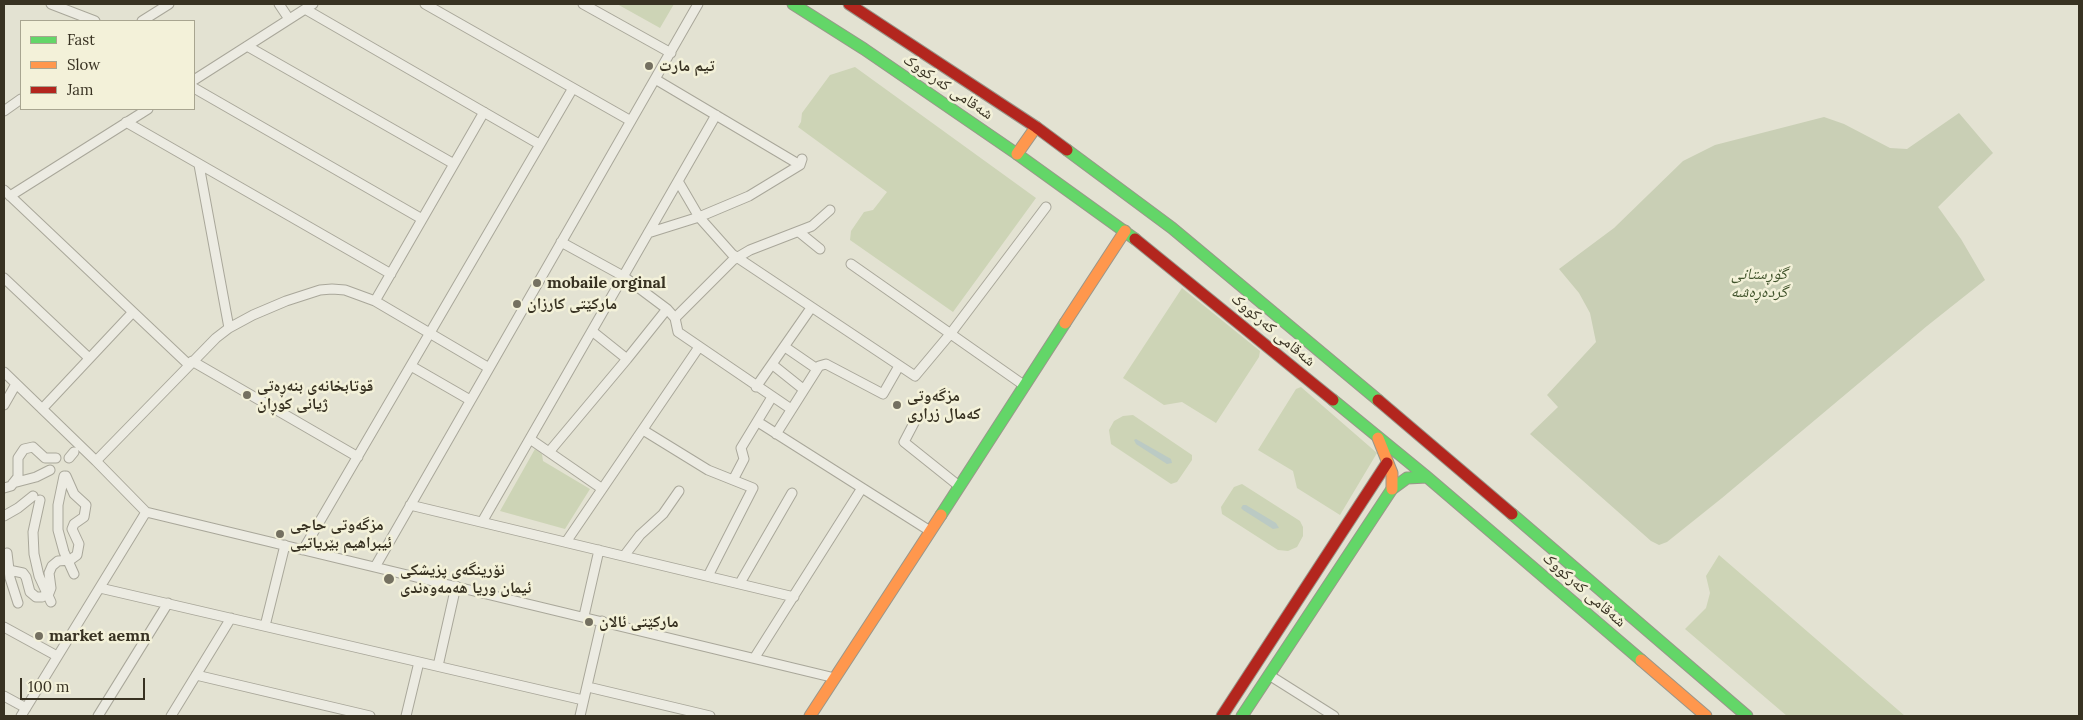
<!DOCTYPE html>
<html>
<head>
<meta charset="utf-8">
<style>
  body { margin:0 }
  #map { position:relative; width:2083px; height:720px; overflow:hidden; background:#e3e2d2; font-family:Lora,serif }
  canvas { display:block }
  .frame { position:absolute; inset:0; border:5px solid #383222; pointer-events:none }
  .legend { position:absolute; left:20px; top:20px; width:175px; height:90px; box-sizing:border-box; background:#f3f1d9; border:1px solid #a8a590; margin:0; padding:6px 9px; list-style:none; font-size:15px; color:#383222 }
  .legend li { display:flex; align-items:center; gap:10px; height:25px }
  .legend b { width:25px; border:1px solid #a8a590 }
  .scale { position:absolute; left:20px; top:678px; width:125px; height:22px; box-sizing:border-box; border:2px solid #383222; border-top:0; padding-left:6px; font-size:15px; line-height:18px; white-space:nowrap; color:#383222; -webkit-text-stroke:4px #f3f1d9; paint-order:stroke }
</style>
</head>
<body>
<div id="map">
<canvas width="2083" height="720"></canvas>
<div class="frame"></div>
<ul class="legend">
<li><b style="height:6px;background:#63d668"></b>Fast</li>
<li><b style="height:6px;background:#ff974d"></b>Slow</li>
<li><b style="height:6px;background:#b3261e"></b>Jam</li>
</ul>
<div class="scale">100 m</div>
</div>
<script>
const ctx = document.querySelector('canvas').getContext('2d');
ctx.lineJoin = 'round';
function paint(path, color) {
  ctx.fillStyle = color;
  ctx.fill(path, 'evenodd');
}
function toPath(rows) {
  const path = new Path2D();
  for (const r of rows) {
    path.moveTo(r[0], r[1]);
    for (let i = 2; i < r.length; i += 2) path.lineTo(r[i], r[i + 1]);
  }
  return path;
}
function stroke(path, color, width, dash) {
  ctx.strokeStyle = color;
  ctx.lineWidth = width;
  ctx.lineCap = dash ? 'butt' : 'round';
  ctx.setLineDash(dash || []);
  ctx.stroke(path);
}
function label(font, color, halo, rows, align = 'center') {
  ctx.font = font + ' Lora,"Noto Naskh Arabic",serif';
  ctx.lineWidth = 5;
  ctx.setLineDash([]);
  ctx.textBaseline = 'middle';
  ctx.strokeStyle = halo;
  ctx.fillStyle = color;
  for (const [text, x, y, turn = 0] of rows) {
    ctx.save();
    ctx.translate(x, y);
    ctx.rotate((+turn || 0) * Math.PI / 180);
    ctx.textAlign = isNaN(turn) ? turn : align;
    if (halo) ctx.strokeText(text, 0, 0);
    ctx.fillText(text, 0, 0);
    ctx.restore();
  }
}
paint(toPath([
  [617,4,674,4,660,28],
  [855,67,1036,198,953,312,850,240,851,231,864,212,873,210,887,192,798,127,801,122,802,113,830,75],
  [1182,288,1260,351,1259,357,1216,423,1182,402,1164,405,1123,378],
  [1301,387,1377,453,1340,515,1297,488,1293,471,1258,450,1296,389],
  [1133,415,1192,455,1192,460,1177,482,1171,484,1111,444,1109,430,1114,421,1123,416],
  [535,449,542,454,543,461,590,489,565,529,500,511],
  [1242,484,1300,521,1303,527,1303,536,1297,547,1288,551,1278,550,1222,514,1221,507,1234,487],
  [1719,555,1801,626,1905,716,1787,716,1685,629,1706,608,1710,593,1706,576]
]), '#cdd4b6');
paint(toPath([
  [1959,113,1993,153,1938,207,1961,239,1985,280,1927,326,1722,498,1667,542,1659,545,1651,541,1530,434,1558,407,1547,395,1596,342,1590,313,1579,293,1559,269,1614,228,1683,161,1715,145,1824,117,1844,124,1890,148,1907,149]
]), '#c9cfb5');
paint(toPath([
  [1136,439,1171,459,1172,463,1167,464,1136,444,1134,440],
  [1243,505,1246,505,1276,523,1279,528,1273,529,1243,510,1241,508]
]), '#bbcac4');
const street = toPath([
  [51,4,95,21],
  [279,4,289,19],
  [425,4,631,121],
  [583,4,671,53],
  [305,9,539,144],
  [142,21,169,4],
  [247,46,454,164],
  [655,79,800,165],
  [194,80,313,4],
  [194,88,422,219],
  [4,111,21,99],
  [126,122,391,274],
  [199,165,229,328],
  [678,181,699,217,732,254,915,376,951,333,1046,207],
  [4,190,189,365],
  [10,196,148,109],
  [799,232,820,249],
  [648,233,699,217,749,196,800,165,802,159],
  [561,242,623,276,667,309,675,318,678,332,791,409],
  [851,264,1025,386],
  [4,278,89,358],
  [375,301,484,112],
  [675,318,733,260,750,250,812,226,830,210],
  [592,331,627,359],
  [785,347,817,369],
  [192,361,358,457],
  [773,365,803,389],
  [411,366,470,400],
  [4,372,96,461,146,512,835,678],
  [756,387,811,308],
  [4,405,16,384],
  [42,409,133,312],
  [915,421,904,442,959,486],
  [758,422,930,531],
  [643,430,708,470,753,488,708,576],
  [776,434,819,366,826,364,883,394,899,366],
  [530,439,601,488],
  [549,452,627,359,667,309],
  [69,458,74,452],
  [96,461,216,338,229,328,253,315,286,301,320,290,332,289,345,290,375,301,489,368],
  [64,476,58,505,58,530,64,552,74,574],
  [733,480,744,459,741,448,772,397],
  [13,483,36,477,50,470],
  [4,488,11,486,18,477,18,458,24,449,33,447,45,458,56,458],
  [40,500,33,532,34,554,39,576,51,602],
  [410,505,794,597],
  [4,516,18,508,33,496],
  [482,522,716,115],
  [566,542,699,347],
  [303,550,573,88],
  [7,553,10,578,18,603],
  [624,556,640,535,663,514,679,491],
  [375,567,698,4],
  [4,569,23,573,26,577,30,592,36,597,42,597,49,593,51,588,49,573,52,566,58,561,70,560,77,555,79,544,72,529,74,524,84,517,86,505,74,494,66,476],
  [740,583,792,493],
  [100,588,583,700],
  [584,616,599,550],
  [265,626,285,545],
  [4,627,57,656],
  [755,657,862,488],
  [438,666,456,586],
  [196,675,370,716],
  [1269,675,1334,716],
  [588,687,710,716],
  [4,696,26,708],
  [21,716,146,512],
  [98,716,168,603],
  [171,716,231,618],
  [406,716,419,662],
  [580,716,602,621]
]);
const fast = toPath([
  [793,4,864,49,1017,154,1135,239],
  [1067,150,1172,228,1378,400],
  [1333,400,1427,477,1641,660],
  [1512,514,1747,716],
  [941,515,1065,323],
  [1242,716,1392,489,1407,478,1427,477]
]);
const slow = toPath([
  [1017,154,1036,127],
  [1065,323,1125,231],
  [1378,438,1392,473,1392,489],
  [1641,660,1706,716],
  [810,716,941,515]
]);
const jam = toPath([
  [849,4,1036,127,1067,150],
  [1135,239,1333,400],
  [1378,400,1512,514],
  [1222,716,1387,463]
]);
stroke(street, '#a9a79a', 11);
stroke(fast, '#99968a', 13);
stroke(slow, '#99968a', 13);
stroke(jam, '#99968a', 13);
stroke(street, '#ecebe2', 9);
stroke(fast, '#63d668', 11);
stroke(slow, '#ff974d', 11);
stroke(jam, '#b3261e', 11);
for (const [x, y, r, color] of [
  [649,66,5,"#747060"],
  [537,283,5,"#747060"],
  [517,304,5,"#747060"],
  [247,395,5,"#747060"],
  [897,405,5,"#747060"],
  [280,534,5,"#747060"],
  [389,579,6,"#747060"],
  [589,622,5,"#747060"],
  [39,636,5,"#747060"]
]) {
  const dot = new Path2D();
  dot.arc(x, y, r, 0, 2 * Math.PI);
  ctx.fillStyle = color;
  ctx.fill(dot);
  stroke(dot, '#f3f1d9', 2);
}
label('bold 16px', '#383222', '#f3f1d9', [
  ["تیم مارت",659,66],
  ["mobaile orginal",547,283],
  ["مارکێتی کارزان",527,304],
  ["قوتابخانەی بنەڕەتی",257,386],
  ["ژیانی کوڕان",257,404],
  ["مزگەوتی",907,396],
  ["کەمال زراری",907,414],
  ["مزگەوتی حاجی",290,525],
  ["ئیبراهیم بێریاتیی",290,543],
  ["نۆرینگەی پزیشکی",400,570],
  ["ئیمان وریا هەمەوەندی",400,588],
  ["مارکێتی ئالان",599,622],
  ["market aemn",49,636]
], 'left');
label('16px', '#383222', '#f3f1d9', [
  ["شەقامی کەرکووک",948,87,34],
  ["شەقامی کەرکووک",1273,330,40],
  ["شەقامی کەرکووک",1584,590,41]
]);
label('italic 16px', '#40532b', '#f3f1d9', [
  ["گۆڕستانی",1759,274],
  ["گردەڕەشە",1759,292]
]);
</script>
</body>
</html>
